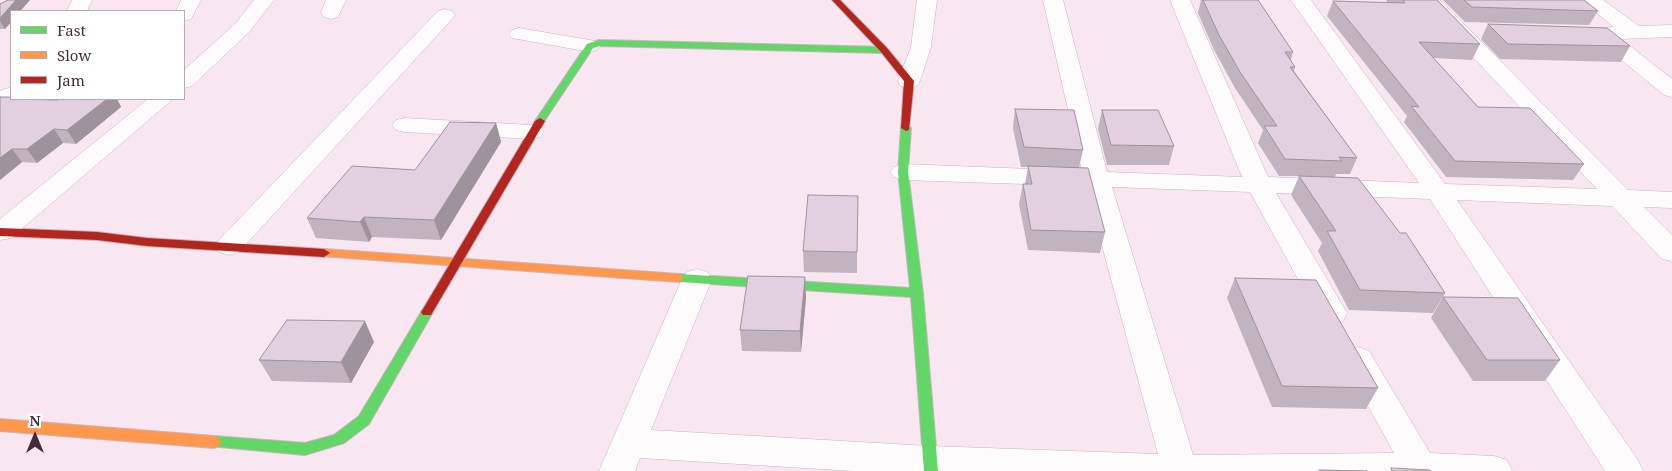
<!DOCTYPE html>
<html>
<head>
<meta charset="utf-8">
<style>
  body { margin:0 }
  #map { position:relative; width:1672px; height:471px; overflow:hidden; background:#f8e7f1; font-family:"Noto Serif",serif }
  canvas { display:block }
  .legend { position:absolute; left:10px; top:10px; width:175px; height:90px; box-sizing:border-box; background:#fff; border:1px solid #b5aab1; margin:0; padding:6px 9px; list-style:none; font-size:15px; color:#462b3c }
  .legend li { display:flex; align-items:center; gap:10px; height:25px }
  .legend b { width:25px; border:1px solid #b5aab1 }
  .north { position:absolute; left:10px; top:411px; width:50px; height:50px; -webkit-text-stroke:4px #fff; paint-order:stroke; rotate:0deg; font-size:14px; font-weight:700; line-height:20px; text-align:center; color:#462b3c }
  .north::after { content:''; display:block; margin:auto; width:18px; height:22px; background:#462b3c; clip-path:polygon(50% 0,100% 100%,50% 72%,0 100%) }
</style>
</head>
<body>
<div id="map">
<canvas width="1672" height="471"></canvas>
<ul class="legend">
<li><b style="height:6px;background:#63d668"></b>Fast</li>
<li><b style="height:6px;background:#ff974d"></b>Slow</li>
<li><b style="height:6px;background:#b3261e"></b>Jam</li>
</ul>
<div class="north">N</div>
</div>
<script>
const ctx = document.querySelector('canvas').getContext('2d');
ctx.lineJoin = 'round';
function toPath(rows) {
  const path = new Path2D();
  for (const r of rows) {
    path.moveTo(r[0], r[1]);
    for (let i = 2; i < r.length; i += 2) path.lineTo(r[i], r[i + 1]);
  }
  return path;
}
function stroke(path, color, width, dash) {
  ctx.strokeStyle = color;
  ctx.lineWidth = width;
  ctx.lineCap = dash ? 'butt' : 'round';
  ctx.setLineDash(dash || []);
  ctx.stroke(path);
}
function paint(path, color) {
  ctx.fillStyle = color;
  ctx.fill(path, 'evenodd');
}
const street = toPath([
  [72,0,92,0,87,11,67,11,72,0],
  [181,0,201,0,191,19,184,21,184,11,176,11,181,0],
  [254,0,274,0,249,32,192,86,184,88,184,70,235,24,254,0],
  [326,0,346,0,338,17,331,19,324,17,321,13,326,0],
  [917,0,937,0,931,47,920,81,917,86,909,88,901,86,898,81,911,47,917,0],
  [1043,0,1063,0,1107,172,1242,177,1170,0,1190,0,1268,177,1419,183,1291,0,1311,0,1445,184,1597,189,1419,0,1440,0,1628,190,1672,192,1672,208,1644,207,1672,235,1672,261,1662,259,1612,206,1457,200,1638,460,1643,471,1605,471,1430,199,1276,193,1347,313,1343,321,1332,324,1321,321,1250,192,1112,187,1193,455,1394,453,1342,359,1347,351,1358,347,1369,351,1430,453,1494,456,1507,460,1512,471,854,471,640,458,635,471,599,471,682,279,687,272,697,269,707,272,712,279,651,430,930,446,1158,454,1086,186,903,180,894,177,890,172,894,167,903,164,1082,171,1043,0],
  [1580,0,1603,0,1639,26,1672,25,1672,37,1621,39,1672,79,1672,97,1664,95,1597,40,1572,38,1569,34,1572,30,1614,27,1580,0],
  [445,9,452,11,455,15,452,19,239,252,229,255,219,252,215,246,219,240,438,11,445,9],
  [519,28,590,40,597,42,600,46,597,50,590,52,512,38,509,34,512,30,519,28],
  [11,87,11,99,19,99,8,107,0,109,0,91,11,87],
  [148,99,173,99,11,238,0,240,0,219,148,99],
  [404,118,532,125,540,127,544,132,540,137,532,139,404,132,396,130,392,125,396,120,404,118]
]);
const fast = toPath([
  [599,40,884,47,888,50,884,53,600,46,593,48,543,123,537,123,535,121,587,44,599,40],
  [906,125,911,128,908,172,923,293,938,471,924,471,911,297,679,282,673,278,679,274,910,288,898,172,901,128,906,125],
  [427,308,431,309,433,312,369,424,344,443,305,455,209,446,207,442,209,438,214,436,305,443,334,435,359,416,423,309,427,308]
]);
const slow = toPath([
  [324,249,679,274,685,278,679,282,320,256,318,253,324,249],
  [0,419,214,436,219,438,221,442,219,446,214,448,0,431,0,419]
]);
const jam = toPath([
  [832,0,840,0,887,48,914,81,909,130,906,131,901,128,904,81,881,52,832,0],
  [540,118,545,121,431,315,423,315,421,312,423,309,535,121,540,118],
  [0,228,97,232,147,238,324,249,330,253,324,257,147,246,97,240,0,236,0,228]
]);
stroke(street, '#c8b4c0', 1);
stroke(fast, '#c8b4c0', 2);
stroke(slow, '#c8b4c0', 2);
stroke(jam, '#c8b4c0', 2);
paint(street, '#fefbfd');
paint(fast, '#63d668');
paint(slow, '#ff974d');
paint(jam, '#b3261e');
paint(toPath([
  [8,0,30,0,5,29,0,29,0,4],
  [1201,0,1258,0,1293,52,1291,60,1295,67,1294,71,1357,158,1350,174,1336,174,1335,177,1445,293,1433,313,1349,310,1318,251,1322,243,1291,195,1299,176,1279,176,1258,143,1263,130,1235,88,1214,50,1198,13],
  [1386,0,1437,0,1480,44,1472,60,1433,58,1478,107,1584,164,1573,180,1446,177,1404,122,1407,116,1327,16,1333,1,1388,3],
  [1443,0,1584,0,1598,11,1589,25,1465,22],
  [1488,24,1630,46,1621,62,1500,59,1481,39],
  [0,97,58,100,59,99,117,99,121,107,76,144,63,143,37,163,22,162,0,180],
  [1015,109,1083,150,1079,168,1105,232,1100,253,1028,250,1019,204,1023,184,1025,184,1028,167,1021,167,1013,128],
  [1102,110,1174,146,1169,165,1107,165,1098,129],
  [496,123,501,142,441,240,372,237,369,242,316,238,307,218,415,170],
  [803,251,857,252,857,273,804,272],
  [805,277,806,298,801,352,742,351,740,330],
  [1235,278,1378,388,1366,409,1272,407,1227,298],
  [1443,297,1560,360,1545,381,1473,381,1431,318],
  [374,342,351,383,272,381,259,360]
]), '#c2b3c1');
paint(toPath([
  [16,0,30,0,20,11,11,11,11,22,5,29,0,21,0,18],
  [107,99,117,99,121,107,76,144,67,130],
  [496,123,501,142,441,240,434,220],
  [54,129,63,143,37,163,27,149],
  [12,149,22,162,0,180,0,158],
  [364,217,372,237,369,242,360,222],
  [805,277,806,298,801,352,800,331],
  [365,321,374,342,351,383,341,362]
]), '#9e929d');
const building = toPath([
  [8,0,16,0,0,18,0,4,8,0],
  [1203,0,1258,0,1293,52,1285,52,1295,67,1290,67,1357,158,1339,157,1342,161,1285,159,1264,126,1277,126,1240,72,1219,35,1203,0],
  [1403,0,1437,0,1480,44,1419,42,1478,107,1530,108,1584,164,1455,161,1411,106,1419,107,1333,1,1405,3,1403,0],
  [1464,0,1584,0,1598,11,1472,7,1464,0],
  [1488,24,1607,28,1630,46,1508,44,1488,24],
  [0,97,11,97,11,99,58,100,59,99,107,99,67,130,54,129,27,149,12,149,0,158,0,97],
  [1015,109,1074,110,1083,150,1024,147,1015,109],
  [1102,110,1158,110,1174,146,1111,145,1102,110],
  [450,122,496,123,434,220,364,217,360,222,307,218,352,166,415,170,450,122],
  [1028,166,1088,168,1105,232,1031,230,1023,184,1032,184,1028,166],
  [1299,176,1358,178,1400,233,1406,233,1445,293,1360,290,1327,231,1336,231,1299,176],
  [808,195,858,196,857,252,803,251,808,195],
  [748,276,805,277,800,331,740,330,748,276],
  [1235,278,1316,280,1378,388,1282,386,1235,278],
  [1443,297,1518,298,1560,360,1487,360,1443,297],
  [287,320,365,321,341,362,259,360,287,320],
  [1391,468,1430,470,1431,471,1392,471,1391,468],
  [1319,470,1367,471,1320,471,1319,470]
]);
paint(building, '#e2d0e0');
stroke(building, '#9e929d', 1);
</script>
</body>
</html>
